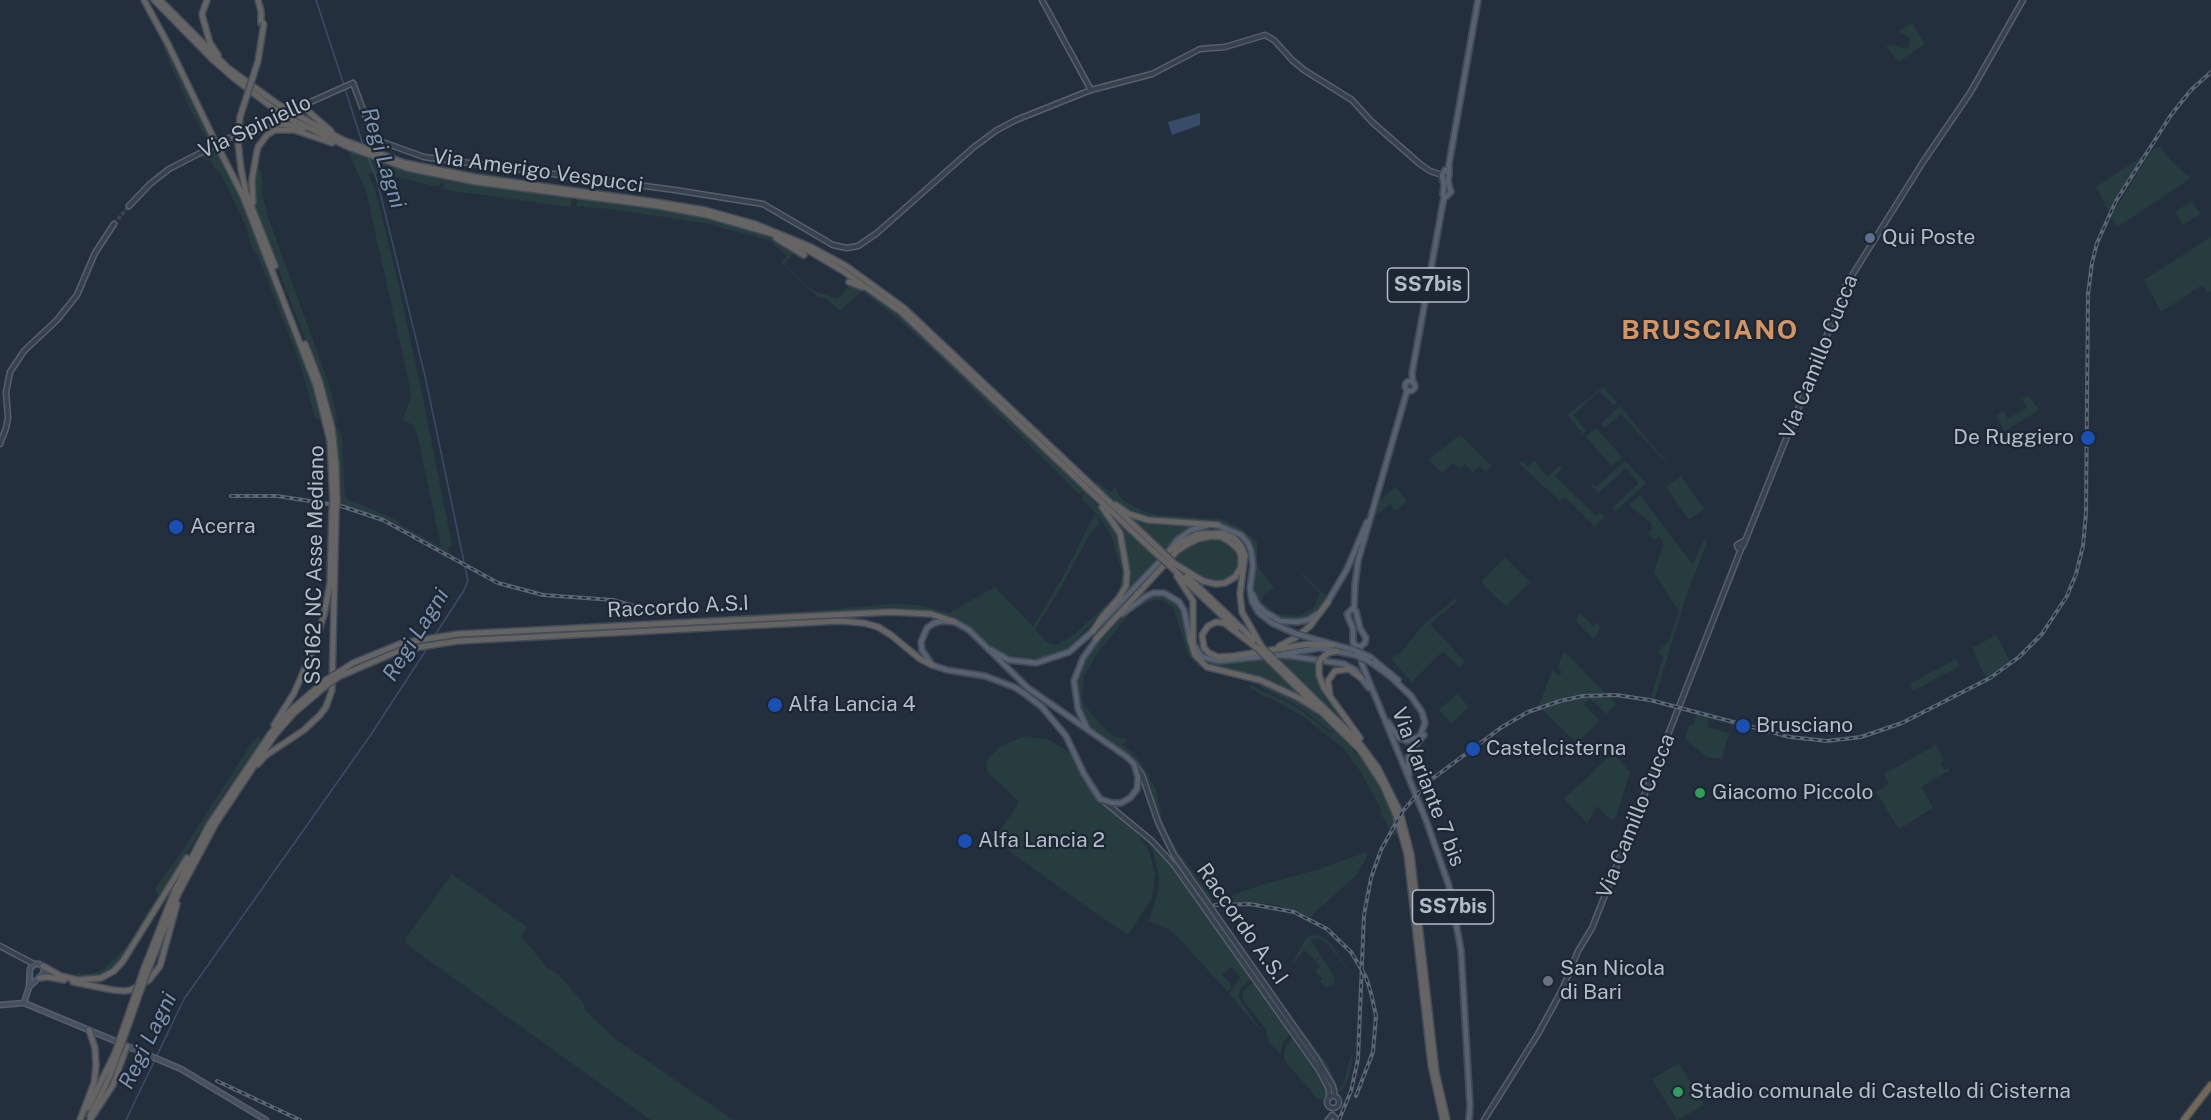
<!DOCTYPE html>
<html>
<head>
<meta charset="utf-8">
<style>
  body { margin:0 }
  canvas { display:block; background:#242f3e }
</style>
</head>
<body>
<canvas width="2211" height="1120"></canvas>
<script>
const ctx = document.querySelector('canvas').getContext('2d');
ctx.lineJoin = 'round';
function paint(path, color) {
  ctx.fillStyle = color;
  ctx.fill(path, 'evenodd');
}
function toPath(rows) {
  const path = new Path2D();
  for (const r of rows) {
    if (r.length === 3) {
      path.moveTo(r[0] + r[2], r[1]);
      path.arc(r[0], r[1], r[2], 0, 2 * Math.PI);
      continue;
    }
    path.moveTo(r[0], r[1]);
    for (let i = 2; i < r.length; i += 2) path.lineTo(r[i], r[i + 1]);
  }
  return path;
}
function stroke(path, color, width, dash) {
  ctx.strokeStyle = color;
  ctx.lineWidth = width;
  ctx.lineCap = dash ? 'butt' : 'round';
  ctx.setLineDash(dash || []);
  ctx.stroke(path);
}
function label(font, color, halo, rows, align = 'center') {
  ctx.font = font + ' "Public Sans",sans-serif';
  ctx.lineWidth = 4.5;
  ctx.setLineDash([]);
  ctx.textBaseline = 'middle';
  ctx.strokeStyle = halo;
  ctx.fillStyle = color;
  for (const [text, x, y, turn = 0] of rows) {
    ctx.save();
    ctx.translate(x, y);
    ctx.rotate((+turn || 0) * Math.PI / 180);
    ctx.textAlign = isNaN(turn) ? turn : align;
    if (halo) ctx.strokeText(text, 0, 0);
    ctx.fillText(text, 0, 0);
    ctx.restore();
  }
}
paint(toPath([
  [1912,23,1925,44,1898,62,1886,46,1895,45,1901,48,1909,47,1910,38,1898,31],
  [168,45,215,142,210,145,190,109,163,47],
  [216,145,247,210,312,378,323,422,315,418,301,366,258,256,252,248,244,222,220,172,215,169,211,161,200,157,195,159],
  [2159,146,2173,163,2191,178,2117,227,2111,216,2114,211,2152,150],
  [348,151,389,166,449,181,571,198,571,207,454,191,443,188,444,183,441,182,439,187,384,174,368,173,376,193,395,269,421,389,452,546,448,548,450,556,386,519,338,504,334,427,340,429,342,441,345,498,396,520,401,525,441,547,417,432,413,425,403,420,411,396,410,387,366,191],
  [2144,155,2117,197,2109,212,2096,187],
  [256,167,262,173,262,194,269,220,329,384,336,413,337,420,334,425,313,359,258,216,254,198],
  [578,199,683,213,753,231,773,239,803,256,801,260,793,254,784,264,812,290,838,299,849,285,853,284,894,310,1078,484,1104,513,1117,530,1125,562,1124,585,1117,598,1067,649,1045,658,1033,660,1012,657,997,651,969,627,954,619,940,614,916,610,644,623,676,619,823,610,892,604,919,605,949,613,995,587,1033,627,1061,580,1095,514,1098,517,1099,524,1089,536,1061,587,1035,629,1046,642,1057,645,1075,634,1113,598,1120,587,1122,572,1111,535,1100,518,1082,499,1084,492,1078,493,939,356,896,317,862,291,840,310,825,298,818,297,781,263,787,256,769,240,704,223,611,209,576,206],
  [2192,201,2200,214,2183,225,2175,212],
  [2211,237,2211,291,2208,293,2202,285,2161,312,2144,280],
  [1603,387,1617,402,1614,405,1599,391,1573,415,1586,430,1583,434,1567,415],
  [2028,395,2039,410,2005,431,1996,416,2003,411,2008,419,2027,407,2022,399],
  [1620,406,1667,463,1667,464,1621,414,1605,428,1601,424],
  [1596,428,1622,457,1612,466,1586,437],
  [1460,435,1492,466,1486,472,1479,466,1473,472,1465,464,1460,469,1453,463,1442,473,1429,459],
  [1534,460,1547,477,1559,466,1562,468,1555,476,1596,516,1600,513,1605,517,1594,526,1565,497,1560,501,1519,463,1522,461,1528,467],
  [1625,461,1646,483,1615,512,1612,508,1639,483,1626,468,1598,493,1591,485,1593,484,1596,487],
  [1681,476,1704,509,1689,520,1666,487],
  [1097,482,1111,492,1116,486,1118,495,1124,501,1143,511,1157,515,1221,519,1241,528,1257,542,1257,566,1274,588,1264,594,1262,602,1277,614,1299,616,1312,609,1316,604,1320,593,1302,575,1304,574,1328,598,1314,614,1307,618,1284,620,1275,617,1266,611,1257,599,1254,588,1254,552,1249,541,1241,531,1231,526,1215,522,1163,520,1132,513,1104,493,1094,484],
  [1396,487,1407,501,1396,511,1390,504,1375,516,1380,500],
  [1640,495,1693,565,1704,539,1707,543,1687,593,1655,698,1651,697,1663,657,1658,652,1669,640,1679,612,1654,572,1664,542,1659,536,1655,540,1648,533,1652,530,1651,523,1629,505],
  [1123,512,1130,515,1196,525,1165,550],
  [1116,520,1157,559,1126,592,1129,568,1124,542],
  [1208,538,1222,539,1235,548,1239,556,1239,566,1234,576,1226,581,1217,582,1203,579,1172,557,1188,545],
  [1505,557,1530,582,1506,606,1481,582],
  [1161,594,1178,604,1191,652,1201,664,1254,678,1280,690,1313,708,1335,727,1330,731,1298,706,1247,680,1209,672,1198,666,1188,655,1173,607,1161,600,1154,600,1141,606,1129,614,1096,655,1084,677,1082,698,1084,705,1105,729,1115,737,1127,739,1127,742,1121,744,1133,753,1149,775,1149,778,1156,790,1162,821,1173,844,1213,900,1209,902,1175,855,1160,825,1143,774,1136,763,1120,747,1095,730,1088,723,1079,706,1076,688,1078,675,1090,652,1126,613,1146,598],
  [1456,598,1458,600,1430,624,1465,662,1459,667,1443,651,1412,682,1391,659,1402,651,1424,624],
  [1579,613,1593,626,1597,622,1600,627,1598,634,1593,639,1576,621],
  [1996,635,2011,663,1986,678,1972,648],
  [1564,651,1616,704,1606,714,1590,698,1584,704,1599,721,1577,743,1539,706,1552,670,1558,676,1562,672,1558,667],
  [1290,657,1318,662,1323,690,1349,726,1278,658],
  [1263,659,1301,695,1264,678,1221,668,1209,665,1201,660],
  [1956,659,1960,666,1913,691,1910,684],
  [1251,685,1298,708,1330,733,1337,729,1372,773,1390,806,1399,834,1394,836,1380,812,1381,809,1361,772,1343,748,1305,718,1271,698,1263,696,1249,687],
  [1457,694,1469,707,1451,723,1439,710],
  [1697,715,1709,718,1707,727,1729,733,1722,759,1707,757,1685,739,1689,725,1693,726],
  [259,737,261,741,222,797,122,959,108,973,96,977,77,978,77,974,90,974,104,969,128,945,158,895,155,889,158,884,177,859,253,741],
  [1022,737,1047,739,1063,748,1070,754,1091,792,1099,801,1137,834,1148,848,1155,873,1152,898,1129,934,1125,933,1090,909,1012,853,1000,841,999,832,1017,806,1018,800,988,773,986,761,1000,747],
  [1936,745,1944,760,1940,762,1944,770,1949,768,1950,770,1921,787,1933,808,1899,829,1876,792,1889,784,1884,774],
  [1613,753,1630,772,1618,810,1616,817,1611,820,1597,806,1587,823,1564,799],
  [1145,837,1172,864,1291,1034,1288,1036,1283,1042,1280,1054,1269,1042,1265,1028,1243,1000,1243,992,1253,983,1250,979,1241,988,1238,997,1261,1031,1229,994,1240,977,1231,967,1222,975,1232,986,1228,992,1175,934,1170,930,1149,921,1159,889,1159,877,1153,851],
  [1367,852,1367,857,1357,874,1310,917,1290,909,1271,904,1249,902,1219,903,1219,900,1258,886,1316,870],
  [452,874,527,927,521,936,547,968,558,974,584,1004,584,1009,614,1038,733,1120,651,1120,406,944,405,939],
  [1316,935,1325,939,1331,944,1355,981,1329,945,1320,938,1312,939,1311,941,1334,976,1335,983,1327,988,1320,982,1322,979,1315,971,1320,967,1315,961,1320,957,1315,960,1304,950,1291,966,1306,938,1310,936],
  [1302,1030,1329,1066,1338,1089,1343,1084,1351,1056,1353,1054,1350,1074,1342,1091,1337,1090,1330,1074,1301,1032],
  [1294,1036,1320,1073,1326,1087,1327,1098,1324,1100,1318,1099,1284,1060,1285,1047],
  [1679,1063,1704,1105,1677,1120,1652,1079]
]), '#263c3f');
paint(toPath([
  [1200,113,1200,125,1172,135,1168,122]
]), '#394c67');
stroke(toPath([
  [316,0,344,85],
  [345,89,363,145],
  [368,157,377,180,425,376,468,581,463,592,435,635],
  [126,1120,184,999,370,736,428,647]
]), '#394c67', 1.5);
stroke(toPath([
  [114,224,129,206]
]), '#3a4453', 4, [4, 2]);
const tertiary = toPath([
  [1042,0,1091,90],
  [243,132,353,83,374,139,424,157,675,190,763,204,833,245,847,248,858,246,877,233,974,147,997,130,1016,120,1091,90,1152,74,1200,49,1225,47,1265,35,1274,40,1292,60,1304,70,1352,100,1372,122,1420,164,1430,171,1442,175],
  [129,206,150,184,169,169,233,136],
  [0,444,6,428,8,418,6,392,10,372,24,351,57,320,77,295,95,253,114,224],
  [1743,546,1811,377,1846,285,1923,162,1970,93,2023,0],
  [1741,549,1738,548,1737,545,1744,541],
  [1135,765,1142,775,1158,822,1174,855,1317,1059,1333,1086,1335,1096],
  [1101,799,1152,841,1174,865,1319,1070,1329,1089,1329,1098],
  [0,946,34,964],
  [1333,1102,6],
  [1328,1120,1332,1115,1338,1120],
  [1484,1120,1538,1034,1562,990,1578,951,1592,928,1741,549]
]);
const secondary = toPath([
  [24,1003,29,987,30,969,34,964,39,964,43,966,44,973,29,987],
  [0,1005,24,1003,120,1043],
  [127,1046,181,1069,266,1120]
]);
const primary = toPath([
  [1449,173,1445,170,1442,175,1444,185,1443,195,1446,197,1451,192,1448,181,1449,175,1449,164,1478,0],
  [1410,386,5],
  [1413,383,1412,373,1444,197],
  [1217,525,1241,535,1248,543,1251,551,1253,565,1250,589,1252,601,1258,612,1272,623,1294,633],
  [1171,548,1177,540,1191,530,1206,526],
  [1253,595,1257,604,1265,612,1280,621,1297,622,1308,620,1317,614],
  [1327,603,1347,569,1367,522],
  [1352,609,1356,611,1360,628,1366,638,1365,643,1360,647,1357,647,1353,642,1353,629,1347,614,1352,609],
  [1354,609,1355,585,1358,561,1407,391],
  [1122,614,1145,597,1153,593,1164,593,1179,602,1184,610,1190,639,1202,657,1219,661,1277,655,1291,656,1344,664,1355,670,1369,688],
  [942,621,955,622,969,630,1028,688,1127,757,1134,764,1138,777,1137,789,1130,798,1121,803,1112,803,1100,799,1084,774,1066,736,1042,707,1025,694,1014,687,985,676,947,670,932,665,922,650,921,642,927,628,934,623,942,621],
  [1307,637,1354,650],
  [1359,647,1362,664,1426,820,1449,886,1461,950,1470,1106,1469,1120],
  [991,650,1009,660,1036,663,1069,652,1093,631,1164,557],
  [1283,654,1320,648,1355,655],
  [1370,657,1398,680],
  [1372,663,1391,677,1411,696,1422,712,1425,723,1420,736,1407,741,1399,738,1388,722],
  [1088,730,1078,709,1074,681,1083,658,1098,637],
  [1409,775,1408,759,1410,752,1424,735]
]);
const trunk = toPath([
  [144,0,169,46,214,139],
  [154,0,212,59,235,79,273,108],
  [160,0,228,68,279,105],
  [207,0,202,14,204,22,210,43,218,55],
  [258,0,261,11,261,23],
  [302,106,331,131],
  [295,114,343,140,405,163,475,177,656,202,705,210,755,224,811,247,846,266,904,308,1154,544],
  [289,118,348,147,407,168,476,182,659,206,707,215,773,234,811,252,843,271,901,312,1150,548],
  [233,137,278,124,292,125,304,128],
  [219,149,243,196,316,385,330,441,333,503],
  [241,169,246,193,275,266],
  [253,203,252,180,256,156,258,147,267,135,275,130,294,130,332,143],
  [776,238,804,255],
  [849,282,862,287],
  [305,344,319,380,332,428,336,465,337,503],
  [1116,505,1129,514,1148,520,1218,525],
  [1169,551,1181,542,1198,534,1223,533,1234,538,1241,546,1245,555,1240,594,1242,612,1262,647],
  [1171,567,1236,629],
  [1177,576,1193,601,1193,643],
  [1187,576,1254,640],
  [1093,631,1103,616,1119,598,1126,586,1127,572,1120,533,1102,507],
  [1096,639,1177,551,1188,544,1198,539,1211,536,1222,537,1230,542,1238,549,1241,555,1241,567,1235,577,1225,583,1216,584,1203,581,1175,564],
  [1190,639,1195,655,1207,667,1260,680,1299,698,1318,710],
  [1279,646,1295,638,1310,626,1328,602],
  [1257,648,1224,623,1216,622,1208,626,1202,635,1204,648,1209,653,1218,657,1234,656,1309,644,1333,645],
  [1274,659,1357,740,1378,768,1400,812,1411,854,1436,1072,1447,1120],
  [1321,659,1328,653,1337,651],
  [1269,660,1360,750,1383,785,1396,815,1407,854,1431,1065,1443,1120],
  [1319,663,1319,675,1324,688,1360,738],
  [339,672,353,663,402,643,458,634,891,612,931,614,955,622],
  [340,676,401,650,458,641,840,621,864,623,878,627,891,635,920,659,932,665],
  [1330,695,1328,681,1335,671,1349,669,1361,678],
  [274,725,294,693,312,652,324,615,330,583,332,511],
  [258,764,265,756,304,730,320,715,326,707,332,690,336,512],
  [43,966,61,976,78,980,101,978,114,971,123,961,187,858],
  [143,971,175,890,209,825,271,733,289,712,326,680],
  [147,973,178,894,216,823,274,736,294,713,327,685],
  [39,978,48,977,64,980],
  [73,982,113,990,124,991,131,990,149,980,160,966,177,904],
  [126,1021,134,998],
  [130,1021,138,998],
  [88,1108,115,1053],
  [90,1116,109,1078,118,1054],
  [80,1120,94,1083,96,1066,95,1048,89,1030],
  [90,1120,113,1085,127,1046]
]);
const motorway = toPath([
  [2184,1120,2211,1085]
]);
stroke(tertiary, '#565f6c', 7);
stroke(secondary, '#565f6c', 7);
stroke(primary, '#414a57', 8);
stroke(trunk, '#434c59', 8);
stroke(motorway, '#434c59', 9);
stroke(tertiary, '#38414e', 4);
stroke(secondary, '#465061', 4);
stroke(primary, '#56606e', 4.5);
stroke(trunk, '#656462', 5);
stroke(motorway, '#746855', 6);
const rail = toPath([
  [231,496,277,496,329,504],
  [341,506,383,520,498,583,543,595,613,600,648,610],
  [1215,905,1250,904,1294,912,1327,929,1351,952,1366,977,1371,993,1376,1016,1373,1052,1356,1096],
  [217,1081,300,1120],
  [1339,1120,1351,1091,1358,1059,1364,915,1371,878,1381,850,1402,812,1428,782,1502,727,1528,712,1560,701,1583,696,1616,695,1650,700,1790,737,1827,741,1861,737,1902,723,1990,678,2019,657,2042,634,2067,596,2076,574,2083,546,2086,513,2088,294,2092,263,2097,243,2116,201,2171,115,2191,90,2211,72]
]);
stroke(rail, '#5a6575', 4);
stroke(rail, '#1d2633', 1.5, [4.5]);
const primaryBridge = toPath([
  [1294,633,1307,637],
  [1354,650,1370,657],
  [1355,655,1372,663]
]);
const trunkBridge = toPath([
  [279,105,295,114],
  [273,108,289,118],
  [214,139,219,149],
  [241,169,238,142,240,117,258,61,264,23],
  [332,511,333,503],
  [336,512,337,503],
  [1154,544,1175,564],
  [1150,548,1171,567],
  [1262,647,1274,659],
  [1257,648,1269,660],
  [1319,663,1321,659],
  [326,680,339,672],
  [327,685,340,676],
  [134,998,143,971],
  [138,998,147,973],
  [115,1053,126,1021],
  [118,1054,130,1021]
]);
stroke(primaryBridge, '#414a57', 8, []);
stroke(trunkBridge, '#434c59', 8, []);
stroke(primaryBridge, '#56606e', 4.5);
stroke(trunkBridge, '#656462', 5);
for (const [x, y, r, color] of [
  [1870,238,6,"#5c6f8a"],
  [2088,438,8,"#1a4fb4"],
  [176,527,8,"#1a4fb4"],
  [775,705,8,"#1a4fb4"],
  [1743,726,8,"#1a4fb4"],
  [1473,749,8,"#1a4fb4"],
  [1700,793,6,"#2e9e5b"],
  [965,841,8,"#1a4fb4"],
  [1548,981,6,"#6b7280"],
  [1678,1092,6,"#2e9e5b"]
]) {
  const dot = new Path2D();
  dot.arc(x, y, r, 0, 2 * Math.PI);
  ctx.fillStyle = color;
  ctx.fill(dot);
  stroke(dot, '#1d2633', 2);
}
for (const [x, y, w] of [
  [1428,285,81],
  [1453,907,81]
]) {
  const box = new Path2D();
  box.roundRect(x - w / 2, y - 17, w, 34, 4.5);
  ctx.fillStyle = '#1d2633';
  ctx.fill(box);
  stroke(box, '#b4bcc9', 1.5);
}
label('bold 20px', '#b4bcc9', null, [
  ["SS7bis",1428,285],
  ["SS7bis",1453,907]
]);
label('21px', '#b4bcc9', '#1d2633', [
  ["Via Spiniello",255,127,-25],
  ["Via Amerigo Vespucci",538,171,8],
  ["Via Camillo Cucca",1819,357,-68],
  ["SS162 NC Asse Mediano",315,565,-89],
  ["Raccordo A.S.I",678,607,-3],
  ["Via Variante 7 bis",1428,787,69],
  ["Via Camillo Cucca",1636,816,-68],
  ["Raccordo A.S.I",1242,924,55]
]);
label('21px', '#b4bcc9', '#1d2633', [
  ["Qui Poste",1882,238],
  ["De Ruggiero",2074,438,"right"],
  ["Acerra",190,527],
  ["Alfa Lancia 4",788,705],
  ["Brusciano",1756,726],
  ["Castelcisterna",1486,749],
  ["Giacomo Piccolo",1712,793],
  ["Alfa Lancia 2",978,841],
  ["San Nicola",1560,969],
  ["di Bari",1560,993],
  ["Stadio comunale di Castello di Cisterna",1690,1092]
], 'left');
label('italic 22px', '#7c92b1', '#1d2633', [
  ["Regi Lagni",383,158,73],
  ["Regi Lagni",416,635,-58],
  ["Regi Lagni",148,1041,-64]
]);
ctx.letterSpacing = '1.5px';
label('bold 27px', '#d59563', '#1d2633', [
  ["BRUSCIANO",1710,331]
]);
ctx.letterSpacing = '0px';
</script>
</body>
</html>
